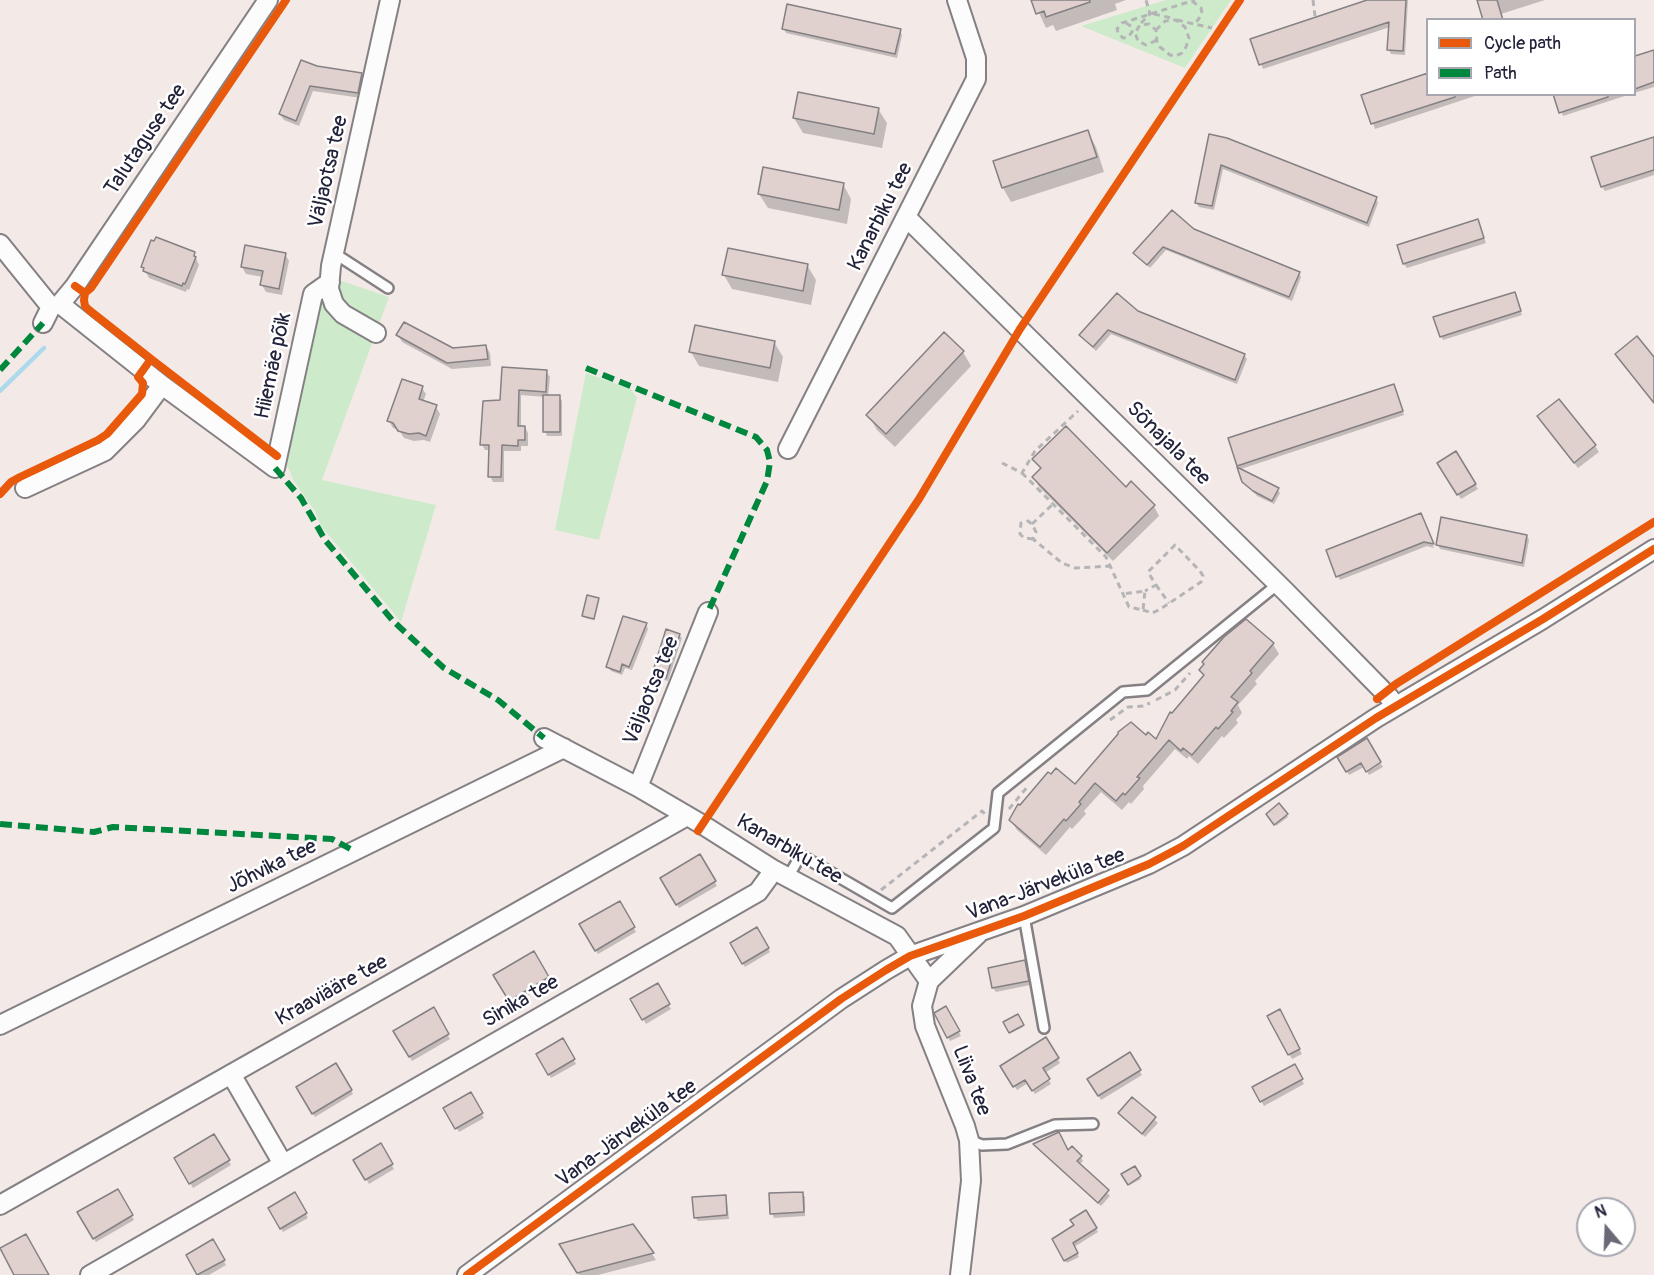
<!DOCTYPE html>
<html>
<head>
<meta charset="utf-8">
<style>
  body { margin:0 }
  #map { position:relative; width:1654px; height:1275px; overflow:hidden; background:#f3eae8; font-family:Pangolin,sans-serif }
  canvas { display:block }
  .legend { position:absolute; left:1426px; top:18px; width:210px; height:78px; box-sizing:border-box; background:#fff; border:2px solid #a7a7b1; margin:0; padding:8px 10px; list-style:none; font-size:18px; color:#22223b }
  .legend li { display:flex; align-items:center; gap:12px; height:30px }
  .legend b { width:30px; border:2px solid #a7a7b1 }
  .north { position:absolute; left:1576px; top:1197px; width:60px; height:60px; box-sizing:border-box; background:#fff; border:2px solid #a7a7b1; border-radius:50%; rotate:341deg; font-size:16px; font-weight:700; line-height:24px; text-align:center; color:#22223b }
  .north::after { content:''; display:block; margin:auto; width:21px; height:27px; background:#6b6878; clip-path:polygon(50% 0,100% 100%,50% 72%,0 100%) }
</style>
</head>
<body>
<div id="map">
<canvas width="1654" height="1275"></canvas>
<ul class="legend">
<li><b style="height:8px;background:#e8590c"></b>Cycle path</li>
<li><b style="height:8px;background:#00873e"></b>Path</li>
</ul>
<div class="north">N</div>
</div>
<script>
const ctx = document.querySelector('canvas').getContext('2d');
ctx.lineJoin = 'round';
function paint(path, color) {
  ctx.fillStyle = color;
  ctx.fill(path, 'evenodd');
}
function toPath(rows) {
  const path = new Path2D();
  for (const r of rows) {
    path.moveTo(r[0], r[1]);
    for (let i = 2; i < r.length; i += 2) path.lineTo(r[i], r[i + 1]);
  }
  return path;
}
function stroke(path, color, width, dash) {
  ctx.strokeStyle = color;
  ctx.lineWidth = width;
  ctx.lineCap = dash ? 'butt' : 'round';
  ctx.setLineDash(dash || []);
  ctx.stroke(path);
}
function label(font, color, halo, rows, align = 'center') {
  ctx.font = font + ' Pangolin,sans-serif';
  ctx.lineWidth = 5;
  ctx.setLineDash([]);
  ctx.textBaseline = 'middle';
  ctx.strokeStyle = halo;
  ctx.fillStyle = color;
  for (const [text, x, y, turn = 0] of rows) {
    ctx.save();
    ctx.translate(x, y);
    ctx.rotate((+turn || 0) * Math.PI / 180);
    ctx.textAlign = isNaN(turn) ? turn : align;
    if (halo) ctx.strokeText(text, 0, 0);
    ctx.fillText(text, 0, 0);
    ctx.restore();
  }
}
paint(toPath([
  [1166,0,1231,0,1185,68,1081,26],
  [342,281,389,297,322,480,436,505,401,622,321,526,315,511,293,480,290,471,284,462,321,296],
  [586,373,631,389,637,398,599,540,555,530]
]), '#cdebca');
paint(toPath([
  [1033,0,1126,0,1115,4,1117,10,1056,31,1053,25,1046,28],
  [1372,0,1408,0,1405,55,1391,54,1389,50,1390,27,1263,69,1252,40],
  [1479,0,1545,0,1501,14,1503,20,1485,20],
  [784,29,900,30,902,35,897,58,786,33],
  [1654,51,1654,87,1634,93,1634,57],
  [317,68,361,75,365,81,361,98,313,91,299,126,284,120,280,114],
  [1481,94,1375,129,1363,96,1428,94],
  [1555,94,1631,94,1563,116],
  [878,109,887,123,882,148,803,133,794,118],
  [1088,132,1096,147,1104,172,1011,202,1003,188],
  [1210,136,1376,198,1378,203,1369,227,1223,169,1214,210,1199,207,1196,203],
  [1654,139,1654,175,1605,191,1602,187],
  [843,184,851,199,847,224,768,208,759,194],
  [1478,221,1486,243,1407,268,1404,264],
  [1193,231,1299,273,1301,277,1292,301,1166,250,1150,268,1135,253],
  [194,254,199,265,189,290,187,289,186,292,149,278,143,267],
  [285,254,289,261,282,295,266,292,262,285,263,277,246,274,242,267],
  [807,265,816,280,811,305,732,289,724,275],
  [1514,293,1522,315,1443,340,1441,336],
  [1137,312,1244,355,1247,359,1237,384,1111,334,1096,351,1081,336],
  [398,335,452,350,486,346,490,353,491,366,452,369,402,342],
  [774,342,783,357,778,382,699,366,691,352],
  [963,352,971,366,895,447,877,430,868,415],
  [504,369,546,372,550,377,548,397,559,397,562,401,562,436,547,436,545,431,545,397,521,395,521,427,525,427,528,433,528,446,521,446,521,451,504,451,504,482,493,482,490,476,490,450,485,450,482,445,501,402],
  [422,388,426,394,423,402,436,407,440,414,430,442,424,440,414,441,404,438,399,430,393,428,389,421],
  [1396,390,1404,415,1241,469,1238,465],
  [1539,417,1595,446,1599,452,1578,468],
  [1456,453,1478,489,1461,499,1439,463],
  [1034,459,1126,489,1154,506,1159,516,1113,561,1039,487,1034,477,1041,470],
  [1244,481,1277,489,1280,493,1274,504,1257,496],
  [1423,519,1434,548,1427,546,1340,580,1338,576],
  [1527,536,1529,540,1524,567,1440,549,1438,545],
  [598,600,594,620,585,618,584,616],
  [1246,621,1273,644,1279,654,1255,681,1257,684,1238,705,1242,713,1236,720,1238,723,1224,738,1222,736,1198,764,1189,756,1187,759,1175,749,1143,786,1144,789,1131,804,1129,802,1122,810,1101,792,1084,811,1086,814,1072,829,1070,827,1046,855,1017,830,1011,820,1075,786,1146,737,1156,741,1205,677,1200,670],
  [646,624,648,629,632,670,625,668,622,675,611,671,608,666],
  [679,635,682,638,668,681,656,678,654,674],
  [1366,740,1383,767,1369,775,1364,767,1349,775,1339,758],
  [1279,805,1288,817,1276,826,1268,815],
  [700,856,717,886,679,908,662,879],
  [619,903,636,932,598,954,581,925],
  [757,929,770,952,745,967,732,943],
  [533,953,551,982,513,1004,495,975],
  [1024,962,1030,985,996,992,993,988],
  [657,985,671,1009,646,1024,632,1000],
  [945,1008,961,1036,950,1041,936,1013],
  [433,1009,450,1039,412,1061,395,1031],
  [1279,1011,1302,1054,1292,1059,1269,1017],
  [1018,1016,1023,1027,1011,1033,1005,1022],
  [1045,1039,1060,1063,1045,1073,1051,1084,1035,1094,1028,1083,1017,1090,1002,1067],
  [563,1040,576,1064,551,1078,538,1055],
  [1129,1054,1142,1075,1101,1100,1089,1079],
  [336,1065,353,1094,315,1117,298,1088],
  [1294,1066,1304,1084,1264,1106,1254,1088],
  [470,1094,484,1118,459,1132,445,1109],
  [1132,1099,1158,1123,1145,1137,1119,1113],
  [213,1136,231,1165,193,1188,176,1158],
  [1035,1144,1081,1157,1083,1161,1079,1165,1110,1196,1101,1206],
  [380,1146,394,1169,369,1184,355,1160],
  [1134,1168,1141,1179,1130,1185,1124,1175],
  [117,1191,134,1220,96,1242,79,1213],
  [802,1193,805,1197,805,1216,774,1218,772,1213],
  [295,1194,308,1218,283,1232,270,1209],
  [725,1196,727,1201,729,1219,698,1221,695,1217],
  [1085,1212,1098,1232,1074,1247,1079,1257,1067,1263,1054,1239,1076,1226],
  [633,1225,656,1260,598,1275,579,1275,561,1245],
  [213,1241,226,1265,209,1275,199,1275,188,1256]
]), '#0003');
stroke(toPath([
  [0,391,44,348]
]), '#acd9ec', 4.5);
const building = toPath([
  [1031,0,1090,0,1090,2,1046,17,1044,11,1036,14,1031,0],
  [1367,0,1406,0,1403,51,1387,50,1389,22,1259,65,1250,39,1367,0],
  [1477,0,1497,0,1503,20,1483,20,1477,0],
  [787,4,901,29,895,54,782,29,787,4],
  [1654,50,1654,82,1635,89,1635,56,1654,50],
  [301,60,317,66,362,73,358,93,310,86,296,121,279,114,301,60],
  [1428,73,1428,94,1455,94,1455,97,1371,124,1361,95,1428,73],
  [798,92,879,108,874,134,793,118,798,92],
  [1553,94,1608,94,1608,97,1559,113,1553,94],
  [1088,130,1097,157,1002,188,993,161,1088,130],
  [1209,134,1227,138,1377,197,1367,223,1221,165,1212,206,1195,203,1209,134],
  [1654,137,1654,170,1601,187,1591,157,1654,137],
  [763,167,844,183,839,210,758,194,763,167],
  [1172,210,1194,229,1300,272,1289,297,1163,247,1147,265,1133,253,1172,210],
  [1478,219,1484,238,1403,264,1397,245,1478,219],
  [156,237,195,252,194,256,196,257,185,284,183,283,182,286,143,271,144,268,141,267,151,240,154,241,156,237],
  [245,245,286,253,279,289,260,285,263,271,241,267,245,245],
  [728,248,808,264,803,291,722,275,728,248],
  [1515,292,1521,311,1440,337,1433,317,1515,292],
  [1117,293,1138,311,1245,354,1235,380,1108,330,1093,347,1079,335,1117,293],
  [404,322,453,348,486,345,488,359,447,363,396,335,404,322],
  [695,325,775,341,770,368,689,352,695,325],
  [944,332,964,351,886,434,866,415,944,332],
  [1637,336,1654,357,1654,403,1615,354,1637,336],
  [502,367,547,370,546,392,519,390,518,426,525,426,525,440,518,440,518,446,502,445,501,477,488,477,489,445,480,445,483,401,500,400,502,367],
  [402,379,423,386,419,399,437,405,426,436,419,433,409,434,398,431,393,423,387,421,402,379],
  [1394,384,1403,411,1237,466,1228,438,1394,384],
  [543,395,560,395,560,432,543,432,543,395],
  [1559,399,1596,445,1574,463,1537,416,1559,399],
  [1066,426,1126,487,1131,481,1155,505,1107,553,1032,477,1041,468,1032,459,1066,426],
  [1456,451,1476,484,1457,495,1437,463,1456,451],
  [1237,467,1279,488,1272,501,1253,491,1242,482,1237,467],
  [1421,513,1434,544,1424,542,1336,577,1326,550,1421,513],
  [1441,517,1527,535,1522,563,1436,545,1441,517],
  [587,595,599,598,594,619,582,616,587,595],
  [623,616,647,623,629,667,622,664,620,672,606,667,623,616],
  [1246,619,1274,643,1250,671,1252,673,1231,697,1238,702,1231,711,1233,712,1218,729,1216,727,1192,755,1183,748,1181,751,1169,740,1137,777,1140,778,1125,795,1123,793,1116,801,1095,783,1079,802,1081,804,1066,821,1064,819,1040,847,1009,820,1018,804,1020,805,1048,772,1051,774,1056,768,1075,784,1118,734,1118,732,1131,722,1146,735,1148,732,1156,739,1170,712,1172,713,1204,675,1199,670,1204,664,1202,662,1224,637,1246,619],
  [666,629,680,634,666,678,652,674,666,629],
  [1367,738,1381,762,1366,772,1361,763,1346,772,1337,757,1367,738],
  [1279,803,1288,814,1274,825,1266,814,1279,803],
  [700,854,716,881,676,905,660,878,700,854],
  [620,901,635,927,595,951,579,924,620,901],
  [757,927,769,948,742,964,730,943,757,927],
  [534,951,549,977,509,1001,493,975,534,951],
  [1025,960,1029,981,992,988,988,968,1025,960],
  [658,983,670,1004,642,1020,630,999,658,983],
  [946,1006,960,1031,947,1038,934,1013,946,1006],
  [434,1007,449,1034,409,1057,393,1031,434,1007],
  [1280,1009,1300,1049,1288,1055,1267,1016,1280,1009],
  [1018,1014,1024,1025,1009,1033,1003,1022,1018,1014],
  [1046,1037,1059,1058,1043,1068,1050,1079,1032,1091,1025,1080,1013,1087,1000,1066,1046,1037],
  [563,1038,575,1059,548,1075,536,1054,563,1038],
  [1130,1052,1141,1070,1098,1096,1087,1079,1130,1052],
  [336,1063,352,1090,312,1114,296,1087,336,1063],
  [1295,1064,1303,1079,1260,1102,1252,1087,1295,1064],
  [471,1092,483,1113,455,1129,443,1108,471,1092],
  [1132,1097,1156,1117,1142,1134,1118,1113,1132,1097],
  [1059,1132,1068,1150,1072,1146,1082,1156,1077,1161,1109,1190,1098,1203,1033,1144,1059,1132],
  [214,1134,230,1160,189,1184,174,1158,214,1134],
  [381,1143,393,1164,365,1180,353,1160,381,1143],
  [1135,1166,1141,1176,1128,1185,1121,1174,1135,1166],
  [118,1189,133,1215,93,1239,77,1212,118,1189],
  [295,1192,307,1213,280,1229,268,1208,295,1192],
  [803,1192,804,1212,770,1214,769,1193,803,1192],
  [726,1195,727,1215,694,1218,692,1197,726,1195],
  [1086,1210,1097,1228,1073,1243,1078,1253,1064,1261,1052,1239,1074,1225,1070,1220,1086,1210],
  [633,1224,654,1253,577,1273,559,1244,633,1224],
  [26,1234,49,1275,14,1275,0,1248,26,1234],
  [213,1239,225,1260,197,1275,186,1255,213,1239]
]);
paint(building, '#e0d1ce');
stroke(building, '#848084', 1.5);
const service = toPath([
  [334,253,388,288],
  [788,877,798,860,804,857,892,908,994,828,998,793,1123,692,1147,690,1278,584],
  [1024,916,1044,1028],
  [969,1140,982,1145,1007,1144,1055,1125,1093,1124]
]);
const minor = toPath([
  [906,217,1285,591,1389,697,1395,706],
  [0,244,51,307,43,323],
  [60,304,162,385,275,468,313,294,330,282],
  [60,304,75,286,268,0],
  [376,333,343,314,334,304,329,289,331,266,390,0],
  [788,449,976,79,976,58,957,0],
  [25,488,105,451,136,420,162,385],
  [544,738,638,787,703,825,774,870,897,936,929,981],
  [638,787,708,612],
  [0,1025,564,748],
  [231,1074,283,1164],
  [0,1205,687,816],
  [90,1275,758,892,774,870],
  [467,1275,841,999,886,970,910,956,1024,916,1149,864,1183,846,1376,718,1543,619,1654,549],
  [960,1275,971,1181,969,1140,965,1126,925,1026,922,1006,929,981,978,934]
]);
stroke(service, '#848084', 14);
stroke(minor, '#848084', 22);
stroke(toPath([
  [1313,0,1315,16],
  [1192,1,1201,8,1202,13,1198,20,1193,24],
  [1154,14,1171,18],
  [1177,20,1212,28],
  [1126,23,1132,27,1132,32,1128,37,1123,38,1118,33,1117,29,1122,23,1195,0],
  [1141,23,1150,14,1146,0],
  [1156,30,1165,21,1176,20,1185,27,1189,38,1186,47,1182,53,1176,56,1170,55,1160,47,1157,42,1156,30,1149,24,1140,25,1135,33,1138,41,1146,45,1155,41,1156,36],
  [1002,463,1022,473,1035,451,1078,411],
  [1022,473,1106,557,1129,607,1143,610,1145,591,1123,594],
  [1032,524,1053,504],
  [1033,539,1024,538,1020,534,1021,523,1028,521,1032,524,1036,532,1033,539,1062,563,1075,568,1111,566],
  [1156,585,1169,603],
  [1143,610,1152,613,1159,610,1201,582,1203,576,1200,571,1175,545,1148,572,1156,585,1145,591],
  [1156,700,1175,690,1190,673],
  [1110,720,1128,707,1143,706,1150,703],
  [1009,809,1028,786],
  [881,890,982,811,985,814]
]), '#b5b4b7', 3, [6, 4.5]);
stroke(service, '#fdfcfc', 9);
stroke(minor, '#fdfcfc', 18);
stroke(toPath([
  [586,368,756,437,767,450,770,462,767,481,708,612],
  [0,370,43,323],
  [275,468,301,498,325,540,393,621,444,668,498,700,544,738],
  [0,824,94,832,113,827,332,839,354,851]
]), '#00873e', 6, [12, 6]);
stroke(toPath([
  [85,293,91,288,286,0],
  [151,359,277,456],
  [0,494,11,482,20,477,98,440,107,434,142,394,143,383,138,377,151,359,89,310,85,306,84,300,85,293,75,286],
  [1377,699,1396,684,1654,522],
  [698,831,919,499,1020,329,1240,0],
  [467,1275,841,999,886,970,910,956,1024,916,1149,864,1183,846,1376,718,1543,619,1654,549]
]), '#e8590c', 8);
label('21px', '#22223b', '#fff', [
  ["Talutaguse tee",146,140,-56],
  ["Väljaotsa tee",329,172,-77],
  ["Kanarbiku tee",881,217,-63],
  ["Hiiemäe põik",274,366,-78],
  ["Sõnajala tee",1168,444,45],
  ["Väljaotsa tee",652,691,-68],
  ["Kanarbiku tee",789,850,30],
  ["Jõhvika tee",272,867,-26],
  ["Vana-Järveküla tee",1046,885,-21],
  ["Kraaviääre tee",332,991,-29],
  ["Sinika tee",521,1002,-30],
  ["Liiva tee",971,1081,69],
  ["Vana-Järveküla tee",627,1134,-36]
]);
</script>
</body>
</html>
